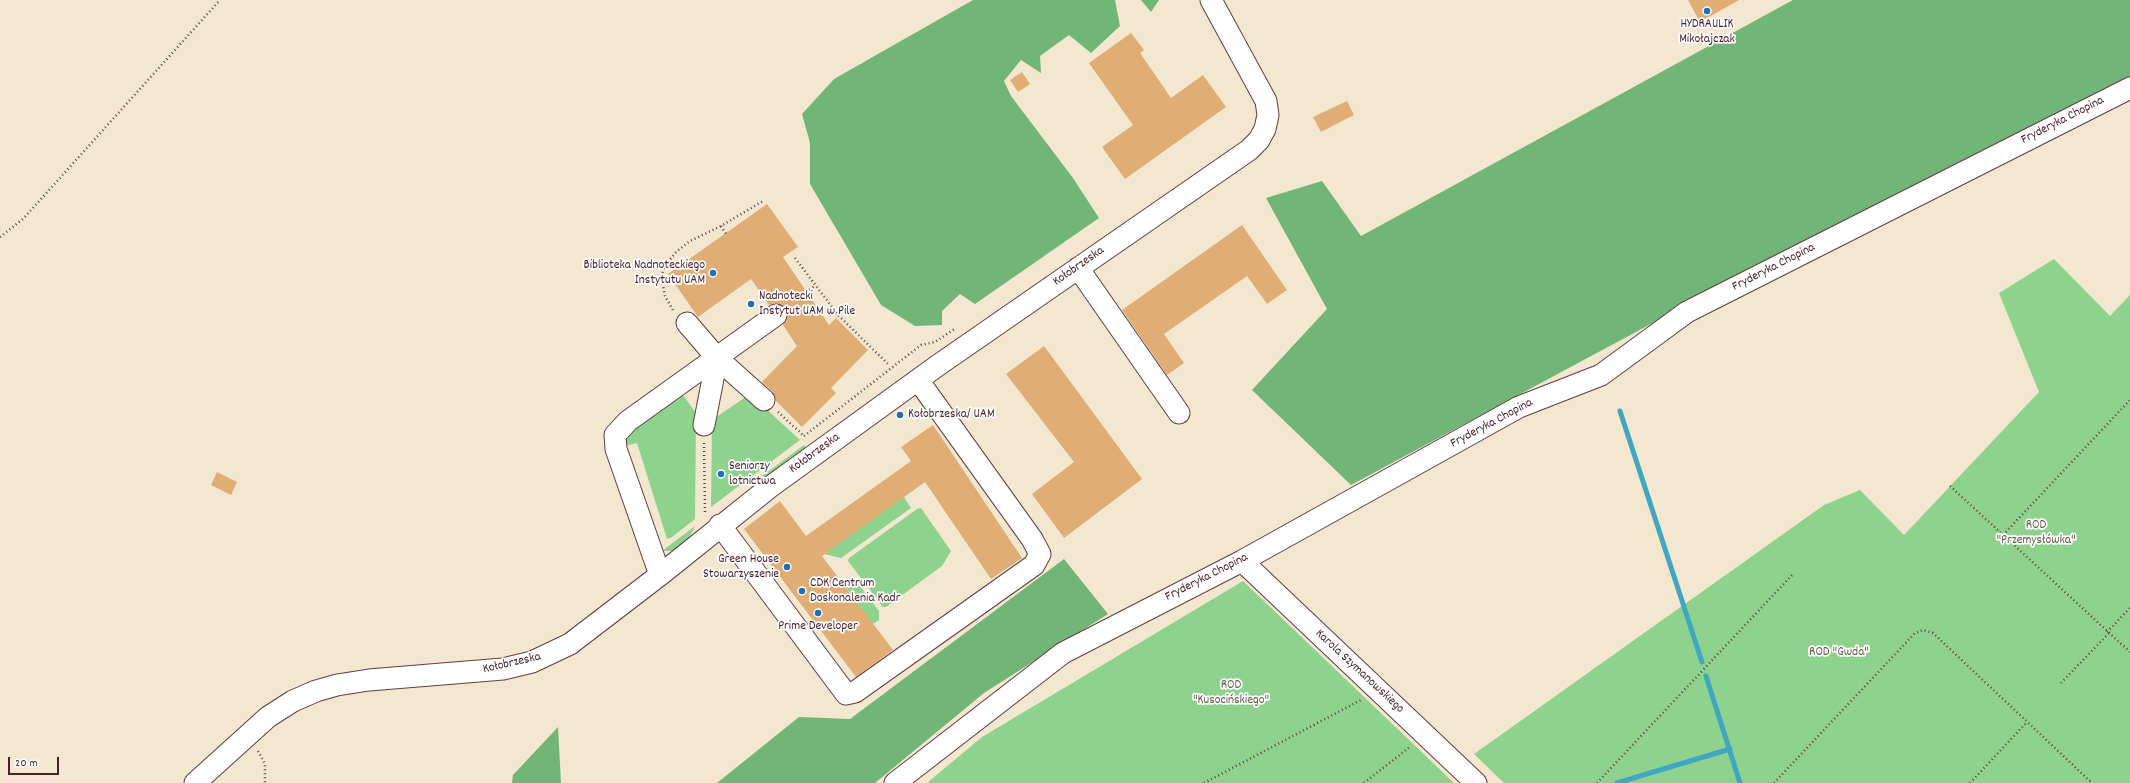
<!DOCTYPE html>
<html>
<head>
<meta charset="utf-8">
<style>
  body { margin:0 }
  #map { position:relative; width:2130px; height:783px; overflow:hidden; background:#f3e7cf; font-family:Dekko,sans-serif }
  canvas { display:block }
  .scale { position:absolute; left:8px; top:757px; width:51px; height:18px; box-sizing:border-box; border:2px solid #4a1f2b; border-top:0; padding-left:5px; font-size:12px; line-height:14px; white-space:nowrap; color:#4a1f2b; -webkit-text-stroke:3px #fff; paint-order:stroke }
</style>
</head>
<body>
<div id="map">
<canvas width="2130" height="783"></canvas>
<div class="scale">20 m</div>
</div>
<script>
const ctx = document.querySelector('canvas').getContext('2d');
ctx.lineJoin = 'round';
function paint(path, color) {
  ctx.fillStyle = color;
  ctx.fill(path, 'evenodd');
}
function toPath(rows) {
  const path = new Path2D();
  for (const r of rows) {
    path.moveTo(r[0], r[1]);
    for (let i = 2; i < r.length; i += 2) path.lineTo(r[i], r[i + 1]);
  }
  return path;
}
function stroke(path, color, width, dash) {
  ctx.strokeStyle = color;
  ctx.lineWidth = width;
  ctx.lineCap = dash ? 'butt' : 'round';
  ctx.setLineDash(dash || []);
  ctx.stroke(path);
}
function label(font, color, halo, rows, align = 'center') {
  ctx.font = font + ' Dekko,sans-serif';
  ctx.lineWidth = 3.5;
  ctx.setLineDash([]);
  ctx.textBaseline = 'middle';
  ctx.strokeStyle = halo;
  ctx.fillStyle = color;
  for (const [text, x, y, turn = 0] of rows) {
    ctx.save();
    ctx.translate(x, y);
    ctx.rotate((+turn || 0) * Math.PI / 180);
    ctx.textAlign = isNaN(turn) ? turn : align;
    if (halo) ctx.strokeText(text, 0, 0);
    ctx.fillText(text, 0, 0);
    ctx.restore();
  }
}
paint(toPath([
  [2054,259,2110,316,2130,295,2130,783,1504,783,1474,754,1824,505,1860,490,1904,535,2039,392,1999,293],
  [680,391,696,413,695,519,672,537,667,539,637,443,625,446,625,438,630,429],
  [750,394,800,440,711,507,712,420],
  [804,445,808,449,773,475,758,479],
  [904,497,911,508,841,558,824,554],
  [921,508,951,551,942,566,886,607,883,607,848,561,849,558,917,509],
  [695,526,690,537,674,551,662,551],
  [852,576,879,611,879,620,873,624,843,583],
  [1243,581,1454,783,927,783,982,737]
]), '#8ed38d');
paint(toPath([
  [973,0,1115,0,1120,26,1091,53,1069,35,1040,56,1041,73,1021,60,1004,81,1011,96,1073,178,1099,218,975,304,960,294,942,311,942,325,915,326,881,305,810,184,810,143,802,114,834,79],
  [1141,0,1159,0,1151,12],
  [1793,0,2130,0,2130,82,1850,217,1351,485,1252,390,1327,309,1266,198,1322,181,1361,236],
  [1064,559,1108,614,984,693,875,783,717,783,799,717,850,719],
  [558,727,561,783,512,783,513,775]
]), '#72b578');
stroke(toPath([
  [1620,411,1702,662],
  [1706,676,1740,783],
  [1617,783,1730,749]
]), '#41a7c1', 5);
paint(toPath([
  [1688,0,1739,0,1700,22],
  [1131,33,1144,50,1140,53,1171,98,1203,75,1226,107,1125,179,1102,147,1133,125,1089,63],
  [1022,72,1030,84,1018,92,1010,80],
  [1347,101,1354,115,1321,132,1313,117],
  [767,204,798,247,783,257,829,325,836,318,868,350,831,388,836,393,802,427,776,401,772,391,762,382,797,346,783,325,787,320,788,313,785,308,775,303,769,305,751,279,698,317,668,274],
  [1242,225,1287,290,1267,304,1247,276,1164,334,1184,363,1167,375,1122,310],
  [1044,346,1142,479,1064,538,1032,494,1074,462,1006,374],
  [933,425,1022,558,991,579,925,482,822,556,893,650,856,677,744,529,780,501,806,536,911,461,901,447],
  [217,472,237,482,231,495,211,485]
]), '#e0ad75');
const minor = toPath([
  [1078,268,1179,413],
  [687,323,717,358,764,400],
  [704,425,717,358],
  [720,525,846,694,855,692,1034,565,1040,554,1032,539,918,380],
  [1242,561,1476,783],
  [660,575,616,449,615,435,628,421,776,315],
  [195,783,268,717,293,701,316,691,337,685,369,680,503,669,532,662,570,644,660,575,770,487,937,366,1249,150,1259,140,1265,129,1268,115,1266,101,1211,0],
  [895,783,1063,653,1242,561,1519,407,1601,375,1687,312,2130,88]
]);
stroke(minor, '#633d44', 23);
stroke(toPath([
  [721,226,726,234],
  [0,237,23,219,220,0],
  [795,258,838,315,889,365],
  [806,292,815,286],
  [673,310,665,296,661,276,665,266,676,252,690,241,721,226,763,201],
  [778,412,804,436],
  [804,436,921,345,935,342,956,328],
  [704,443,705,514],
  [1950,486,2130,652],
  [2003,535,2130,400],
  [2107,632,2130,608],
  [2061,683,2109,633],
  [258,751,265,764,265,783],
  [1204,783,1361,700],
  [1364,783,1411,746],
  [1597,783,1793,574],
  [1774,783,1915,633,1923,630,1933,633,2092,783],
  [1970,783,2027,722]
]), '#633d44', 2.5, [1, 3]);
stroke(minor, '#fff', 21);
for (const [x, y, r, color] of [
  [1707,11,4,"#1f6fb2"],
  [713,273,4,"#1f6fb2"],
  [751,304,4,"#1f6fb2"],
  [900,415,4,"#1f6fb2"],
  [721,474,4,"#1f6fb2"],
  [787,567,4,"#1f6fb2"],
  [802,591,4,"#1f6fb2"],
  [818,613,4,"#1f6fb2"]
]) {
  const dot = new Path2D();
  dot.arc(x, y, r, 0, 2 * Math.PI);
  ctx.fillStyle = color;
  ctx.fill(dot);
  stroke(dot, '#fff', 1.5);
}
label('13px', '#4a1f2b', '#fff', [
  ["HYDRAULIK",1707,25,"center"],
  ["Mikołajczak",1707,40,"center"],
  ["Biblioteka Nadnoteckiego",705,266,"right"],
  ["Instytutu UAM",705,281,"right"],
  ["Nadnotecki",759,297],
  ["Instytut UAM w Pile",759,312],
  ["Kołobrzeska/ UAM",908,415],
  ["Seniorzy",729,467],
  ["lotnictwa",729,482],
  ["Green House",779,560,"right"],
  ["Stowarzyszenie",779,575,"right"],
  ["CDK Centrum",810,584],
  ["Doskonalenia Kadr",810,599],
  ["Prime Developer",818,627,"center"]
], 'left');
label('13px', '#4a1f2b', '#fff', [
  ["Fryderyka Chopina",2063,121,-27],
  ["Kołobrzeska",1079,267,-35],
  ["Fryderyka Chopina",1774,268,-27],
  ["Fryderyka Chopina",1492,424,-28],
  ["Kołobrzeska",815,454,-36],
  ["Fryderyka Chopina",1207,578,-27],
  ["Kołobrzeska",512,664,-13],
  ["Karola Szymanowskiego",1359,672,43]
]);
label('13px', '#625e4d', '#fff', [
  ["ROD",2036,526],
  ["\"Przemysłówka\"",2036,541],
  ["ROD \"Gwda\"",1839,653],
  ["ROD",1231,686],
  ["\"Kusocińskiego\"",1231,701]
]);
</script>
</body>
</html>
